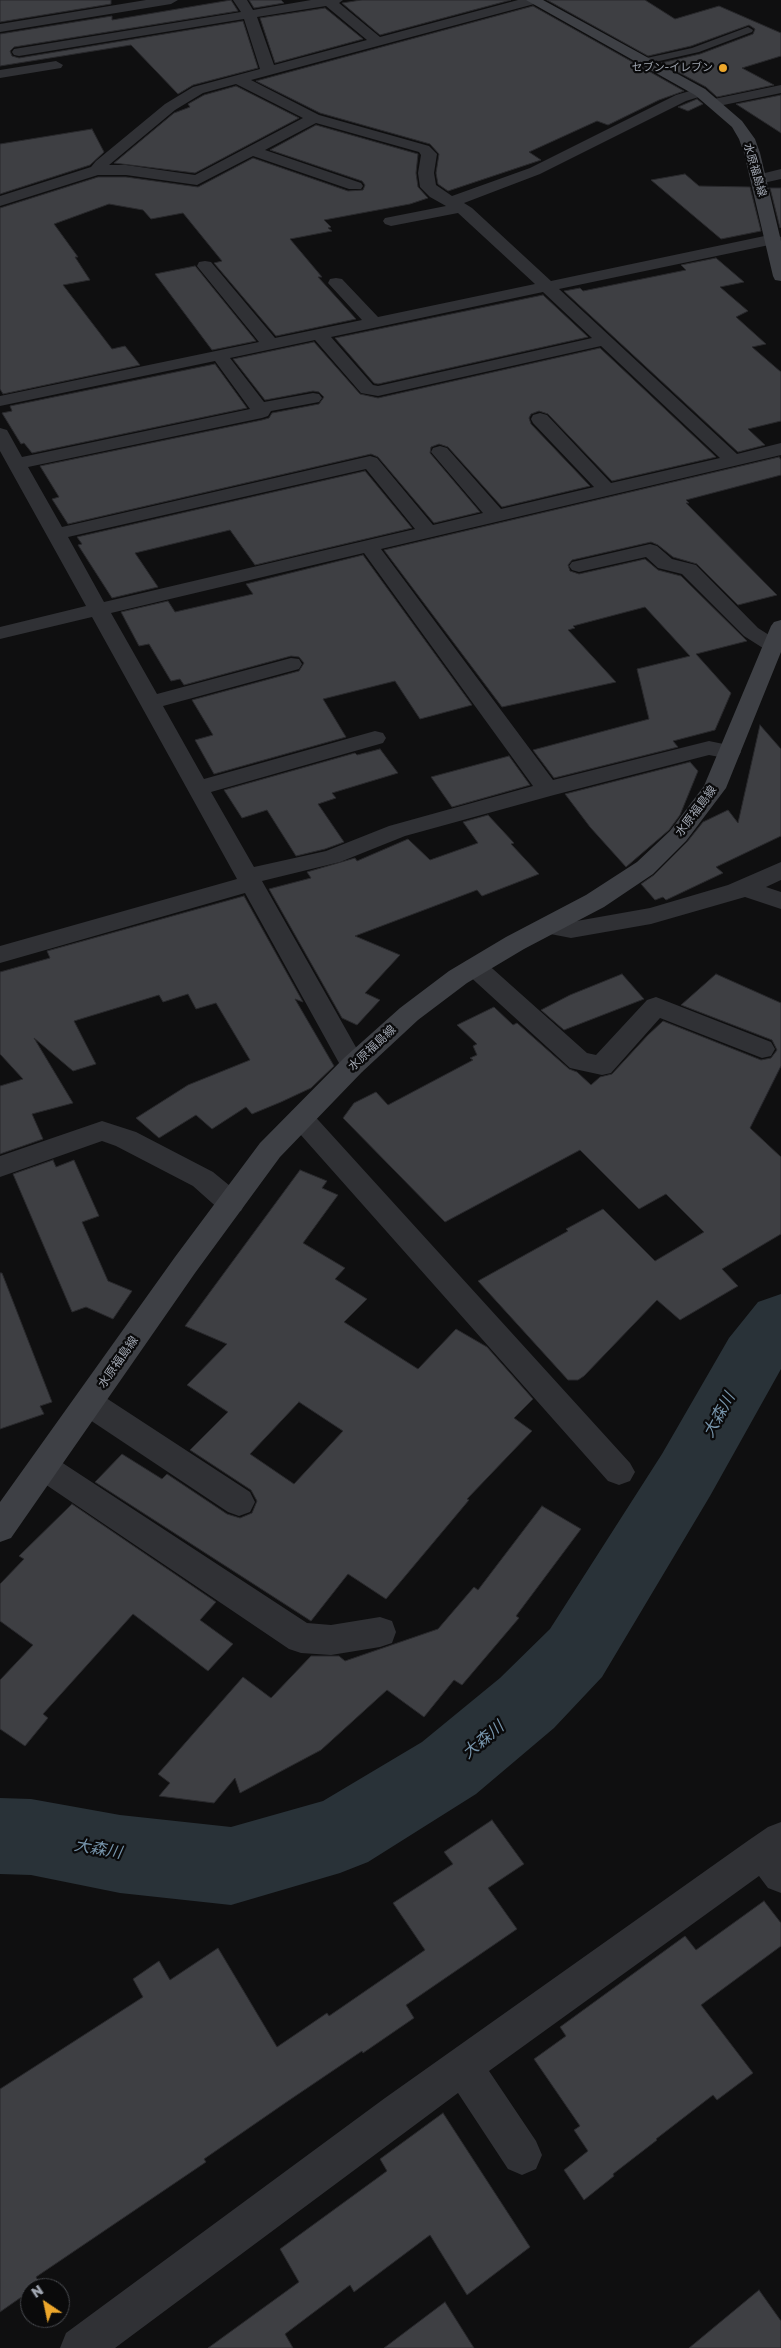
<!DOCTYPE html>
<html>
<head>
<meta charset="utf-8">
<style>
  body { margin:0 }
  #map { position:relative; width:781px; height:2348px; overflow:hidden; background:#0f0f10; font-family:"Golos Text",sans-serif }
  canvas { display:block }
  .north { position:absolute; left:20px; top:2278px; width:50px; height:50px; box-sizing:border-box; background:#0a0a0b; border:1px solid #46484d; border-radius:50%; rotate:326deg; font-size:14px; font-weight:700; line-height:20px; text-align:center; color:#a0a6b1 }
  .north::after { content:''; display:block; margin:auto; width:18px; height:22px; background:#eca62b; clip-path:polygon(50% 0,100% 100%,50% 72%,0 100%) }
</style>
</head>
<body>
<div id="map">
<canvas width="781" height="2348"></canvas>
<div class="north">N</div>
</div>
<script>
const ctx = document.querySelector('canvas').getContext('2d');
ctx.lineJoin = 'round';
function toPath(rows) {
  const path = new Path2D();
  for (const r of rows) {
    path.moveTo(r[0], r[1]);
    for (let i = 2; i < r.length; i += 2) path.lineTo(r[i], r[i + 1]);
  }
  return path;
}
function paint(path, color) {
  ctx.fillStyle = color;
  ctx.fill(path, 'evenodd');
}
function stroke(path, color, width, dash) {
  ctx.strokeStyle = color;
  ctx.lineWidth = width;
  ctx.lineCap = dash ? 'butt' : 'round';
  ctx.setLineDash(dash || []);
  ctx.stroke(path);
}
function label(font, color, halo, rows, align = 'center') {
  ctx.font = font + ' "Golos Text","Noto Sans JP",sans-serif';
  ctx.lineWidth = 4.5;
  ctx.setLineDash([]);
  ctx.textBaseline = 'middle';
  ctx.strokeStyle = halo;
  ctx.fillStyle = color;
  for (const [text, x, y, turn = 0] of rows) {
    ctx.save();
    ctx.translate(x, y);
    ctx.rotate((+turn || 0) * Math.PI / 180);
    ctx.textAlign = isNaN(turn) ? turn : align;
    if (halo) ctx.strokeText(text, 0, 0);
    ctx.fillText(text, 0, 0);
    ctx.restore();
  }
}
paint(toPath([
  [781,1294,781,1369,710,1496,602,1677,554,1728,476,1794,368,1862,340,1873,231,1905,120,1893,31,1875,0,1874,0,1798,31,1799,120,1815,231,1827,323,1801,422,1742,500,1678,550,1629,662,1454,729,1338,758,1302,781,1294]
]), '#293238');
const building = toPath([
  [0,0,111,0,111,4,0,22,0,0],
  [231,0,238,11,14,47,10,51,12,56,19,58,243,21,258,68,193,85,178,94,131,45,0,66,0,34,112,16,112,20,231,0],
  [249,0,281,0,284,3,254,8,249,0],
  [361,0,511,0,380,35,342,3,361,0],
  [547,0,645,0,675,19,719,6,781,33,781,56,742,68,774,85,717,97,706,87,661,63,700,54,753,34,755,29,749,25,691,46,648,56,547,0],
  [533,6,684,91,659,100,608,125,597,121,529,152,541,160,448,191,438,184,436,173,439,154,430,144,320,113,256,81,533,6],
  [325,8,363,39,275,63,260,18,325,8],
  [236,86,299,118,195,173,114,163,174,113,190,107,188,104,204,95,236,86],
  [781,95,781,133,736,104,781,95],
  [697,99,703,104,688,111,678,107,697,99],
  [316,125,418,154,416,173,418,187,428,198,410,204,324,220,331,227,328,228,332,231,290,239,322,277,318,277,356,319,276,336,214,263,222,261,183,213,151,219,143,210,109,204,54,224,78,257,75,257,90,280,63,285,112,349,125,346,140,365,3,394,0,389,0,208,98,177,126,177,198,187,253,158,348,191,363,190,365,185,362,181,270,150,316,125],
  [92,129,104,152,90,165,0,194,0,144,92,129],
  [685,174,699,186,750,187,761,231,721,239,651,180,685,174],
  [770,188,781,188,781,227,780,228,770,188],
  [716,258,744,282,720,287,748,311,736,317,766,344,752,347,781,372,781,421,748,429,765,445,738,452,564,291,580,288,583,291,686,270,681,265,716,258],
  [195,266,196,267,256,341,212,350,155,274,195,266],
  [543,295,588,337,378,384,374,383,335,338,543,295],
  [314,342,360,394,378,398,600,348,716,457,612,481,548,414,539,411,531,414,529,418,531,424,590,486,502,507,448,447,439,444,431,447,430,453,480,512,434,523,378,457,371,454,68,524,52,499,59,497,40,466,262,420,269,418,272,413,319,404,324,397,319,392,313,391,265,400,233,359,314,342],
  [215,364,247,408,32,453,24,443,21,444,2,413,12,411,10,406,215,364],
  [779,457,781,460,781,475,686,500,689,503,686,503,777,595,738,605,697,564,673,557,658,545,651,542,572,560,568,565,570,571,579,574,645,559,658,570,681,576,747,641,696,654,731,693,715,730,673,741,678,747,554,778,533,750,649,719,637,669,690,656,645,607,573,626,575,628,568,630,616,682,502,707,384,550,779,457],
  [365,471,412,528,255,565,230,530,135,553,158,587,112,598,78,545,82,544,77,537,365,471],
  [363,555,472,705,420,719,395,681,323,699,346,737,214,774,195,740,213,735,192,700,299,671,304,663,299,657,291,656,184,685,180,679,171,681,149,644,139,646,121,612,168,601,175,612,253,594,246,584,363,555],
  [760,725,781,749,781,836,716,867,723,873,666,900,663,897,655,900,641,884,654,875,687,842,703,822,728,810,738,823,760,725],
  [380,749,398,773,332,793,336,798,318,804,344,842,325,849,296,856,267,810,242,818,224,790,355,753,357,755,380,749],
  [509,756,530,785,452,807,431,777,509,756],
  [690,762,698,771,680,815,669,830,626,867,590,827,565,794,690,762],
  [488,815,514,843,511,844,539,874,482,896,477,890,355,936,400,955,365,993,380,1000,357,1025,342,1018,269,889,311,878,307,872,355,858,357,861,408,839,430,860,478,843,463,822,488,815],
  [244,896,303,1002,295,999,334,1066,311,1088,281,1102,252,1114,246,1107,212,1129,196,1115,159,1138,136,1118,188,1085,250,1060,216,1003,196,1009,188,994,163,1002,159,995,74,1021,96,1064,73,1071,34,1038,73,1103,32,1114,43,1139,0,1154,0,1086,23,1079,0,1054,0,972,50,958,47,951,244,896],
  [622,974,644,999,564,1030,541,1010,570,995,622,974],
  [716,974,781,1003,781,1066,750,1128,781,1157,781,1234,722,1269,738,1286,680,1320,657,1300,584,1376,578,1380,568,1380,478,1281,568,1231,566,1229,603,1209,655,1261,704,1232,666,1194,639,1209,580,1150,445,1222,343,1118,354,1103,376,1092,388,1105,473,1060,470,1058,477,1055,473,1046,477,1044,457,1025,494,1007,513,1025,517,1023,569,1069,577,1072,591,1085,600,1077,612,1074,648,1035,663,1021,761,1060,771,1058,777,1050,772,1040,681,1005,716,974],
  [53,1160,56,1167,74,1160,99,1216,82,1222,108,1281,132,1291,113,1319,86,1307,72,1312,13,1174,53,1160],
  [300,1170,327,1181,322,1188,338,1195,303,1243,345,1268,335,1279,367,1299,344,1322,418,1369,456,1329,487,1347,533,1399,514,1418,532,1431,467,1499,469,1500,386,1599,348,1574,311,1621,95,1482,122,1454,162,1479,167,1474,227,1514,240,1518,252,1513,257,1501,251,1490,190,1450,228,1412,187,1385,227,1344,185,1326,300,1170],
  [299,1402,343,1431,294,1484,250,1454,299,1402],
  [0,1273,2,1273,52,1402,40,1406,44,1414,0,1429,0,1273],
  [72,1504,216,1602,200,1620,233,1644,208,1671,133,1614,43,1714,48,1718,25,1746,0,1729,0,1680,33,1645,0,1621,0,1584,24,1559,19,1556,72,1504],
  [542,1506,581,1529,516,1616,519,1618,462,1685,454,1680,424,1717,387,1690,321,1750,240,1793,235,1778,214,1803,159,1796,170,1783,158,1774,243,1677,271,1698,311,1656,339,1656,345,1661,438,1629,474,1587,478,1590,542,1506],
  [492,1820,524,1864,488,1888,517,1929,406,2005,414,2018,363,2053,362,2051,288,2101,204,2159,206,2162,36,2277,40,2284,30,2288,30,2291,0,2312,0,2089,143,1997,133,1979,159,1961,170,1980,218,1948,277,2047,327,2013,329,2016,425,1950,393,1903,453,1864,444,1852,492,1820],
  [764,1901,781,1923,781,1946,701,2005,753,2073,717,2100,713,2095,656,2139,657,2140,613,2174,614,2176,584,2200,564,2170,588,2151,574,2130,580,2126,534,2059,566,2036,560,2027,685,1936,696,1950,764,1901],
  [443,2113,530,2247,467,2295,430,2235,354,2292,350,2285,285,2334,293,2348,208,2348,299,2282,280,2249,387,2171,380,2159,443,2113],
  [759,2290,781,2321,781,2348,689,2348,759,2290],
  [445,2302,474,2348,384,2348,445,2302]
]);
paint(building, '#3e3f43');
stroke(building, '#29292c', 1);
paint(toPath([
  [748,27,753,30,752,32,699,52,646,64,641,61,642,59,692,48,748,27]
]), '#303135');
paint(toPath([
  [146,0,178,0,171,4,0,32,0,24,146,0],
  [233,0,247,0,253,10,311,0,343,0,339,3,380,37,518,0,540,0,538,3,251,80,319,115,429,146,437,154,434,173,436,185,452,196,530,168,676,95,700,88,705,89,707,92,705,95,686,101,540,174,464,203,472,208,551,281,774,234,781,237,780,242,774,244,559,289,737,454,781,443,781,455,381,549,553,780,709,741,738,747,741,752,738,757,730,759,709,755,554,795,405,836,340,862,262,881,366,1065,362,1072,353,1074,344,1072,245,893,0,963,0,946,237,879,92,617,0,639,0,627,86,606,0,451,0,428,7,430,22,457,250,409,215,361,0,406,0,396,259,342,197,266,199,262,205,261,211,262,275,338,362,320,328,283,330,279,336,278,342,279,378,317,535,284,458,213,391,226,385,224,383,221,385,218,446,206,430,197,420,187,418,173,421,155,419,152,316,123,265,150,361,183,363,186,361,189,349,189,253,156,197,185,126,175,98,175,0,206,0,196,91,167,96,161,165,104,193,87,260,69,244,19,19,56,14,55,12,52,14,49,241,12,233,0],
  [326,6,367,40,274,65,257,17,326,6],
  [236,84,303,118,195,175,126,165,109,165,175,110,203,93,236,84],
  [543,292,592,338,378,386,373,385,331,337,543,292],
  [315,340,361,393,378,396,601,346,720,458,611,483,547,415,540,413,533,415,531,419,533,423,594,487,501,509,447,448,440,446,433,448,431,452,483,513,433,525,377,458,370,456,62,527,28,467,262,418,268,416,271,411,319,402,322,398,319,394,313,393,264,402,230,358,315,340],
  [366,469,415,529,104,602,68,537,366,469],
  [364,553,533,786,389,826,326,851,254,867,211,792,383,743,386,738,383,733,375,731,204,779,163,706,299,669,302,664,299,659,291,658,157,694,111,613,364,553],
  [56,61,63,65,61,68,0,78,0,70,56,61],
  [781,85,781,93,714,107,707,103,714,99,781,85],
  [781,169,781,179,759,184,753,182,751,179,753,176,781,169],
  [650,544,657,546,672,559,696,565,758,628,780,642,780,650,773,652,766,650,744,636,682,574,658,568,646,557,579,572,572,570,569,566,572,562,650,544],
  [781,862,781,880,766,887,781,892,781,909,745,897,651,924,571,938,540,932,537,926,540,920,549,918,571,922,650,908,728,885,781,862],
  [475,958,484,961,587,1053,596,1055,647,1000,656,997,771,1042,775,1049,771,1056,762,1058,660,1018,611,1073,602,1075,570,1068,466,973,462,967,466,961,475,958],
  [301,1108,310,1111,630,1463,635,1472,630,1481,619,1485,608,1481,292,1125,288,1118,292,1111,301,1108],
  [102,1121,136,1132,213,1172,241,1195,245,1203,241,1211,231,1214,221,1211,193,1186,116,1146,102,1141,0,1177,0,1156,102,1121],
  [89,1390,100,1394,250,1492,255,1502,250,1512,239,1516,228,1512,78,1412,74,1403,78,1394,89,1390],
  [44,1454,55,1458,307,1623,331,1625,380,1617,392,1621,396,1632,392,1643,380,1647,331,1655,301,1653,289,1649,33,1476,28,1467,33,1458,44,1454],
  [781,1822,781,1893,768,1888,759,1876,489,2071,536,2141,542,2155,536,2169,522,2175,508,2169,458,2093,115,2348,60,2348,66,2333,385,2098,749,1840,768,1827,781,1822]
]), '#303135');
paint(toPath([
  [526,0,543,0,705,89,742,121,755,139,760,153,781,241,781,281,775,280,773,276,744,153,739,139,732,127,695,95,526,0],
  [781,620,781,652,726,788,686,841,653,874,604,907,524,949,467,983,418,1020,362,1072,280,1157,195,1273,11,1538,0,1542,0,1502,175,1257,260,1143,344,1058,400,1008,449,971,506,937,586,895,637,862,670,831,704,786,771,626,774,622,781,620]
]), '#3e4045');
for (const [x, y, r, color] of [
  [723,68,5,"#eca62b"]
]) {
  const dot = new Path2D();
  dot.arc(x, y, r, 0, 2 * Math.PI);
  ctx.fillStyle = color;
  ctx.fill(dot);
  stroke(dot, '#0a0a0b', 2);
}
label('11px', '#a0a6b1', '#0a0a0b', [
  ["セブン-イレブン",713,68]
], 'right');
label('11px', '#a0a6b1', '#0a0a0b', [
  ["水原福島線",755,170,74]
]);
label('12px', '#a0a6b1', '#0a0a0b', [
  ["水原福島線",696,811,-53],
  ["水原福島線",372,1048,-43],
  ["水原福島線",118,1362,-55]
]);
label('italic 16px', '#7795ac', '#0a0a0b', [
  ["大森川",719,1415,-61],
  ["大森川",483,1740,-40],
  ["大森川",98,1849,10]
]);
</script>
</body>
</html>
